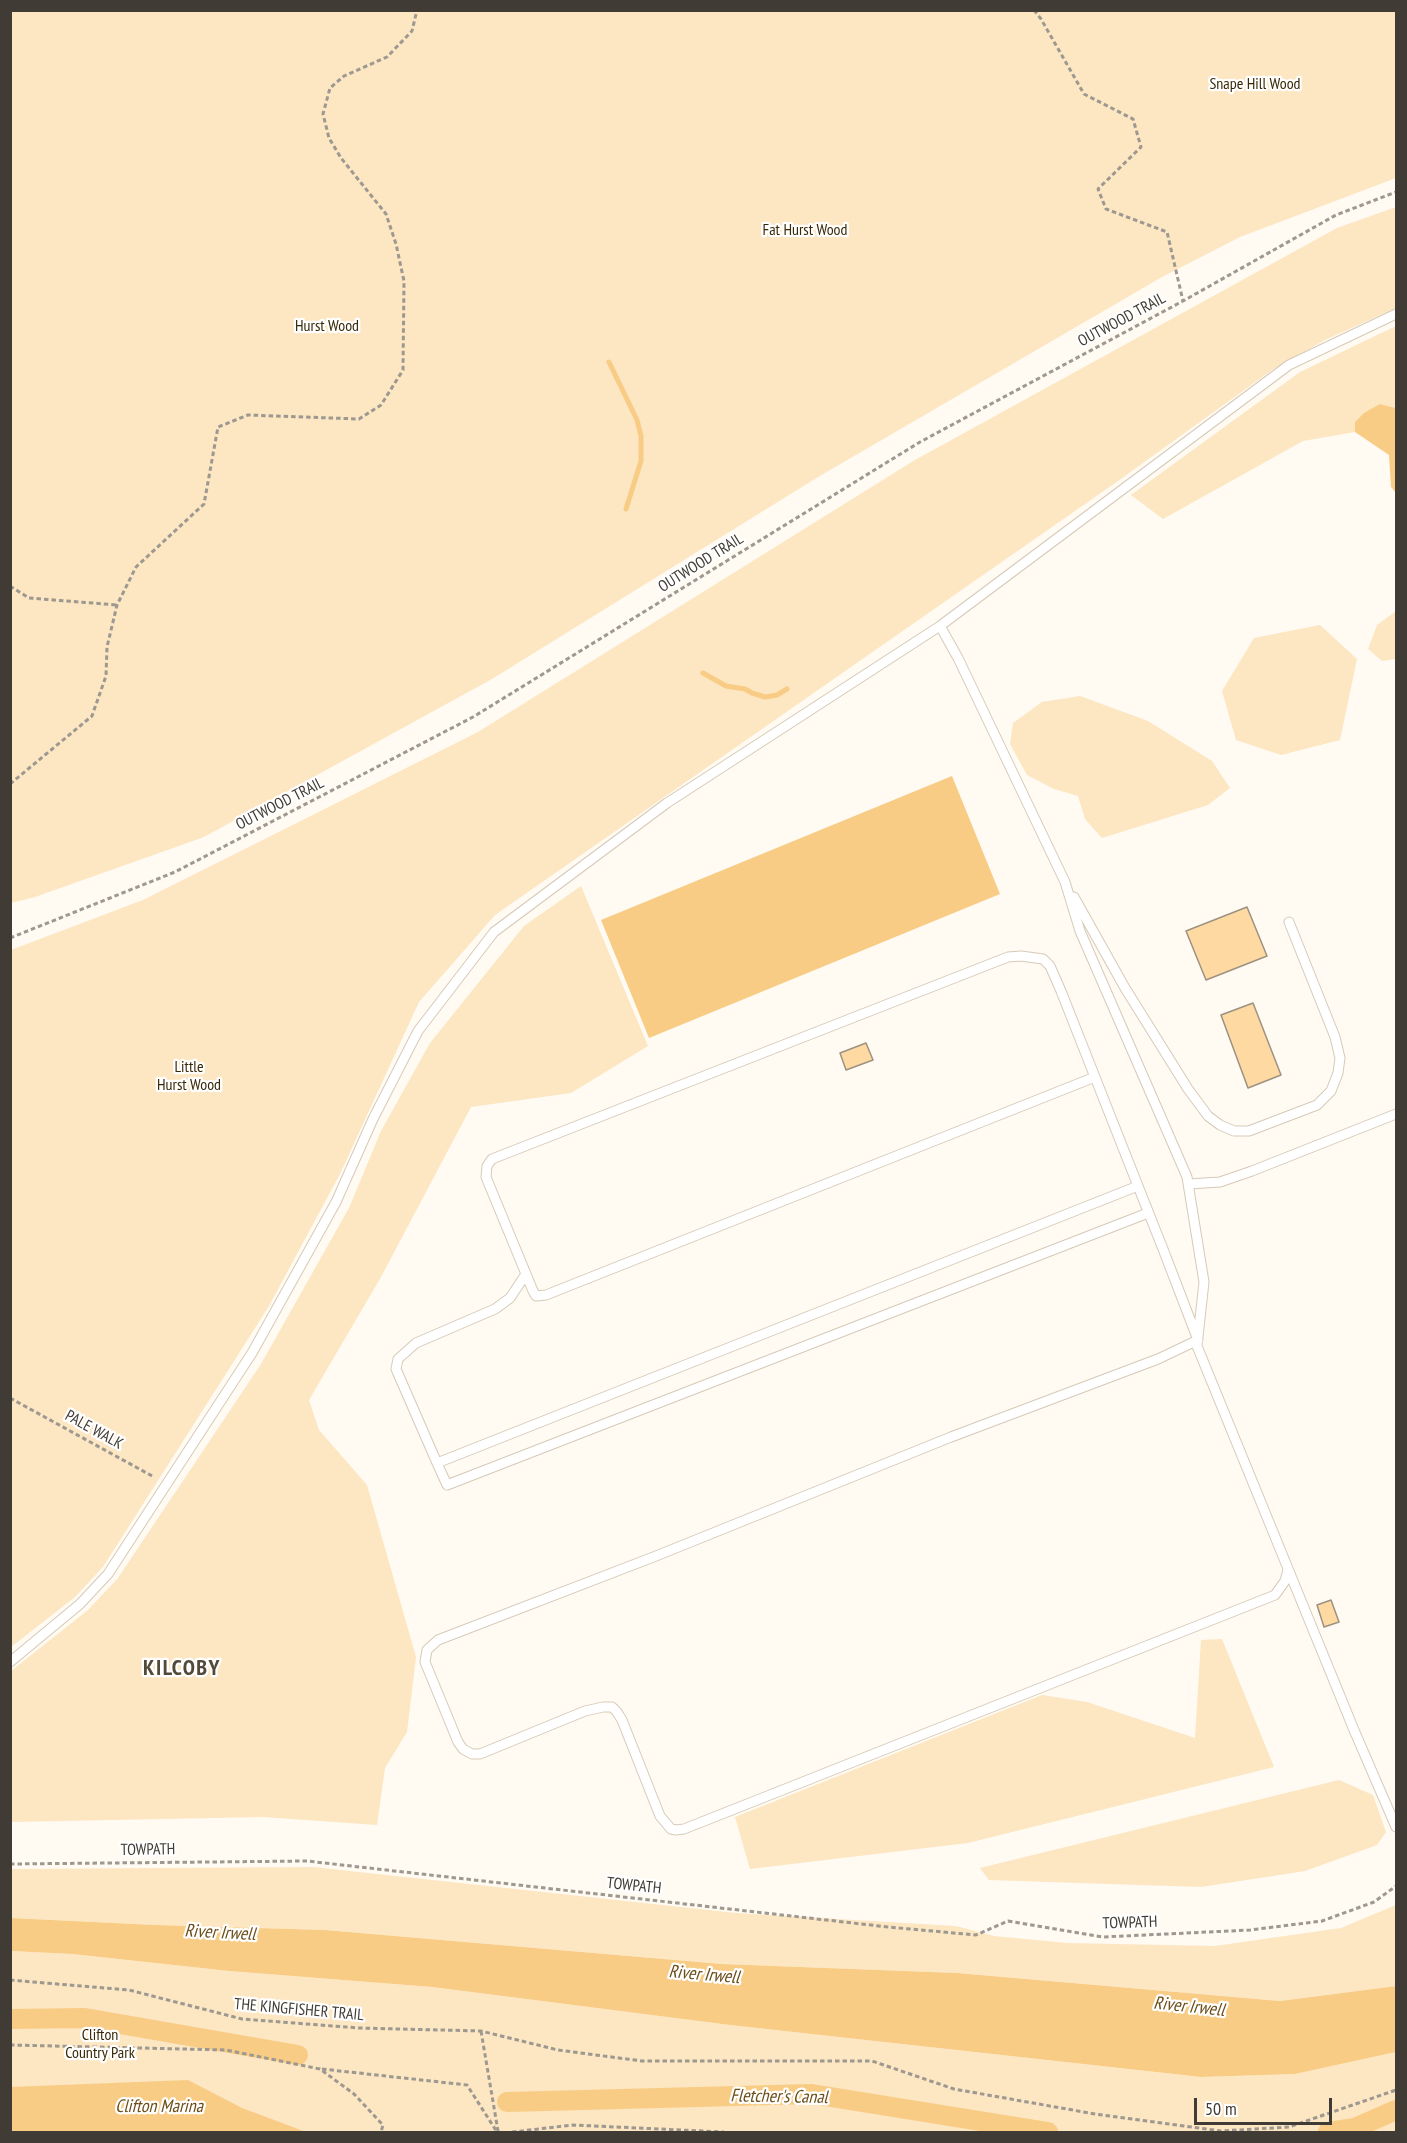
<!DOCTYPE html>
<html>
<head>
<meta charset="utf-8">
<style>
  body { margin:0 }
  #map { position:relative; width:1407px; height:2143px; overflow:hidden; background:#fffaf2; font-family:"PT Sans Narrow",sans-serif }
  canvas { display:block }
  .frame { position:absolute; inset:0; border:12px solid #403b34; pointer-events:none }
  .scale { position:absolute; left:1194px; top:2098px; width:138px; height:27px; box-sizing:border-box; border:3px solid #403b34; border-top:0; padding-left:8px; font-size:18px; line-height:21px; white-space:nowrap; color:#403b34; -webkit-text-stroke:4px #fff; paint-order:stroke }
</style>
</head>
<body>
<div id="map">
<canvas width="1407" height="2143"></canvas>
<div class="frame"></div>
<div class="scale">50 m</div>
</div>
<script>
const ctx = document.querySelector('canvas').getContext('2d');
ctx.lineJoin = 'round';
function paint(path, color) {
  ctx.fillStyle = color;
  ctx.fill(path, 'evenodd');
}
function toPath(rows) {
  const path = new Path2D();
  for (const r of rows) {
    path.moveTo(r[0], r[1]);
    for (let i = 2; i < r.length; i += 2) path.lineTo(r[i], r[i + 1]);
  }
  return path;
}
function stroke(path, color, width, dash) {
  ctx.strokeStyle = color;
  ctx.lineWidth = width;
  ctx.lineCap = dash ? 'butt' : 'round';
  ctx.setLineDash(dash || []);
  ctx.stroke(path);
}
function label(font, color, halo, rows, align = 'center') {
  ctx.font = font + ' "PT Sans Narrow",sans-serif';
  ctx.lineWidth = 4.5;
  ctx.setLineDash([]);
  ctx.textBaseline = 'middle';
  ctx.strokeStyle = halo;
  ctx.fillStyle = color;
  for (const [text, x, y, turn = 0] of rows) {
    ctx.save();
    ctx.translate(x, y);
    ctx.rotate((+turn || 0) * Math.PI / 180);
    ctx.textAlign = isNaN(turn) ? turn : align;
    if (halo) ctx.strokeText(text, 0, 0);
    ctx.fillText(text, 0, 0);
    ctx.restore();
  }
}
paint(toPath([
  [10,11,1396,11,1396,178,1240,237,1162,277,818,477,492,679,204,837,35,897,11,903],
  [1396,207,1396,308,1325,340,1272,370,1118,481,495,915,419,1002,340,1174,269,1306,103,1567,75,1597,11,1647,11,950,143,900,478,732,915,460,1337,228],
  [1396,326,1396,408,1380,404,1355,422,1355,432,1303,441,1163,519,1131,495,1300,372],
  [1396,611,1396,659,1382,661,1368,649,1377,625],
  [1320,625,1357,659,1340,740,1281,755,1236,740,1222,691,1254,638],
  [1080,696,1148,721,1212,761,1230,788,1208,805,1102,838,1085,819,1078,796,1054,789,1027,775,1010,744,1013,723,1042,702],
  [581,886,648,1046,571,1093,471,1107,381,1277,309,1400,319,1430,367,1485,416,1657,407,1732,385,1768,377,1825,263,1817,11,1822,11,1671,88,1610,118,1578,261,1364,349,1208,381,1131,430,1043,524,926],
  [1222,1639,1274,1767,968,1843,750,1869,735,1817,1042,1695,1087,1702,1195,1738,1201,1640],
  [1339,1780,1373,1795,1386,1832,1377,1845,1305,1871,1201,1887,989,1880,980,1868],
  [313,1867,736,1913,956,1926,994,1936,1067,1943,1215,1946,1341,1928,1396,1905,1396,1986,1280,2001,957,1973,722,1964,325,1930,155,1925,11,1918,11,1869],
  [11,1951,72,1954,229,1971,432,1987,730,2025,1201,2077,1295,2074,1396,2052,1396,2132,11,2132]
]), '#fde6c2');
paint(toPath([
  [1380,404,1396,408,1396,493,1391,487,1389,455,1355,432,1355,422,1364,413],
  [952,776,1000,894,649,1038,601,920],
  [11,1918,155,1925,325,1930,722,1964,957,1973,1280,2001,1396,1986,1396,2052,1295,2074,1201,2077,730,2025,432,1987,229,1971,72,1954,11,1951],
  [188,2080,242,2108,306,2132,11,2132,11,2087]
]), '#f8cc85');
stroke(toPath([
  [609,362,637,420,641,436,641,461,626,509],
  [703,673,726,686,745,689,752,693,765,697,777,695,787,689]
]), '#f8cc85', 5);
stroke(toPath([
  [10,2019,85,2018,298,2055],
  [507,2102,812,2094,1048,2132],
  [1328,2132,1355,2128,1396,2110]
]), '#f8cc85', 20);
const building = toPath([
  [1247,907,1267,956,1206,980,1186,931,1247,907],
  [1253,1003,1281,1075,1248,1088,1221,1015,1253,1003],
  [866,1043,873,1060,846,1070,840,1053,866,1043],
  [1331,1600,1339,1622,1324,1627,1317,1605,1331,1600]
]);
paint(building, '#fedaa2');
stroke(building, '#9d9281', 1.5);
const service = toPath([
  [940,626,958,658,1065,882,1080,931,1187,1177,1204,1282,1197,1346,1354,1730,1396,1827],
  [1074,897,1125,988,1188,1089,1208,1116,1220,1125,1234,1131,1249,1131,1317,1105,1331,1091,1338,1073,1340,1058,1335,1037,1289,922],
  [1095,1077,546,1295,536,1296,533,1291,486,1177,487,1166,492,1159,1008,957,1021,956,1043,959,1050,966,1061,991,1138,1186,1163,1249,1198,1340,1158,1359,951,1437,656,1556,438,1640,427,1650,425,1662,458,1742,463,1749,472,1754,480,1754,585,1711,603,1707,612,1707,617,1712,622,1720,660,1816,671,1829,676,1830,684,1829,1275,1595,1285,1581,1288,1570],
  [1189,1184,1220,1182,1252,1171,1396,1114],
  [526,1274,510,1298,495,1309,416,1343,398,1359,396,1369,437,1463,1138,1186],
  [437,1463,447,1485,1148,1213],
  [10,1662,80,1604,108,1574,252,1353,336,1202,373,1119,418,1031,494,932,667,803,940,626,1289,365,1396,314]
]);
stroke(service, '#d6cab8', 11);
stroke(toPath([
  [1034,10,1041,19,1084,94,1133,119,1141,147,1098,189,1106,209,1167,232,1183,301],
  [10,586,29,598,117,605],
  [10,784,92,716,106,676,107,647,117,605,136,567,204,504,218,427,248,415,359,419,381,405,403,370,404,281,396,244,386,214,341,158,329,138,323,114,330,88,344,76,387,57,412,31,417,10],
  [10,938,175,872,473,717,920,442,1183,301,1336,215,1396,192],
  [10,1398,154,1477],
  [10,1864,307,1861,888,1927,976,1935,1008,1921,1103,1937,1250,1930,1322,1921,1374,1902,1396,1886],
  [10,1980,129,1990,242,2019,359,2028,481,2031,558,2050,642,2061,872,2061,954,2089,1095,2114,1221,2131,1289,2127,1396,2090],
  [481,2031,498,2131],
  [10,2045,226,2050,320,2069,354,2094,383,2125,381,2132],
  [322,2069,467,2085,497,2132],
  [512,2132,573,2125,724,2132]
]), '#9d9890', 3, [4.5, 3]);
stroke(service, '#fff', 9);
label('16px', '#392807', '#fff', [
  ["Snape Hill Wood",1255,84],
  ["Fat Hurst Wood",805,230],
  ["Hurst Wood",327,326],
  ["Little",189,1067],
  ["Hurst Wood",189,1085],
  ["Clifton",100,2035],
  ["Country Park",100,2053]
]);
label('16px', '#403b34', '#fff', [
  ["OUTWOOD TRAIL",1122,320,-28],
  ["OUTWOOD TRAIL",701,563,-32],
  ["OUTWOOD TRAIL",280,804,-27],
  ["PALE WALK",94,1430,29],
  ["TOWPATH",148,1850,-1],
  ["TOWPATH",634,1886,6],
  ["TOWPATH",1130,1923,-2],
  ["THE KINGFISHER TRAIL",299,2010,5]
]);
label('italic 18px', '#6c4e19', '#fff', [
  ["River Irwell",220,1933,3],
  ["River Irwell",704,1975,5],
  ["River Irwell",1189,2007,6],
  ["Fletcher's Canal",779,2097,1],
  ["Clifton Marina",159,2107]
]);
ctx.letterSpacing = '1.5px';
label('bold 22px', '#534939', '#fff', [
  ["KILCOBY",182,1669]
]);
ctx.letterSpacing = '0px';
</script>
</body>
</html>
